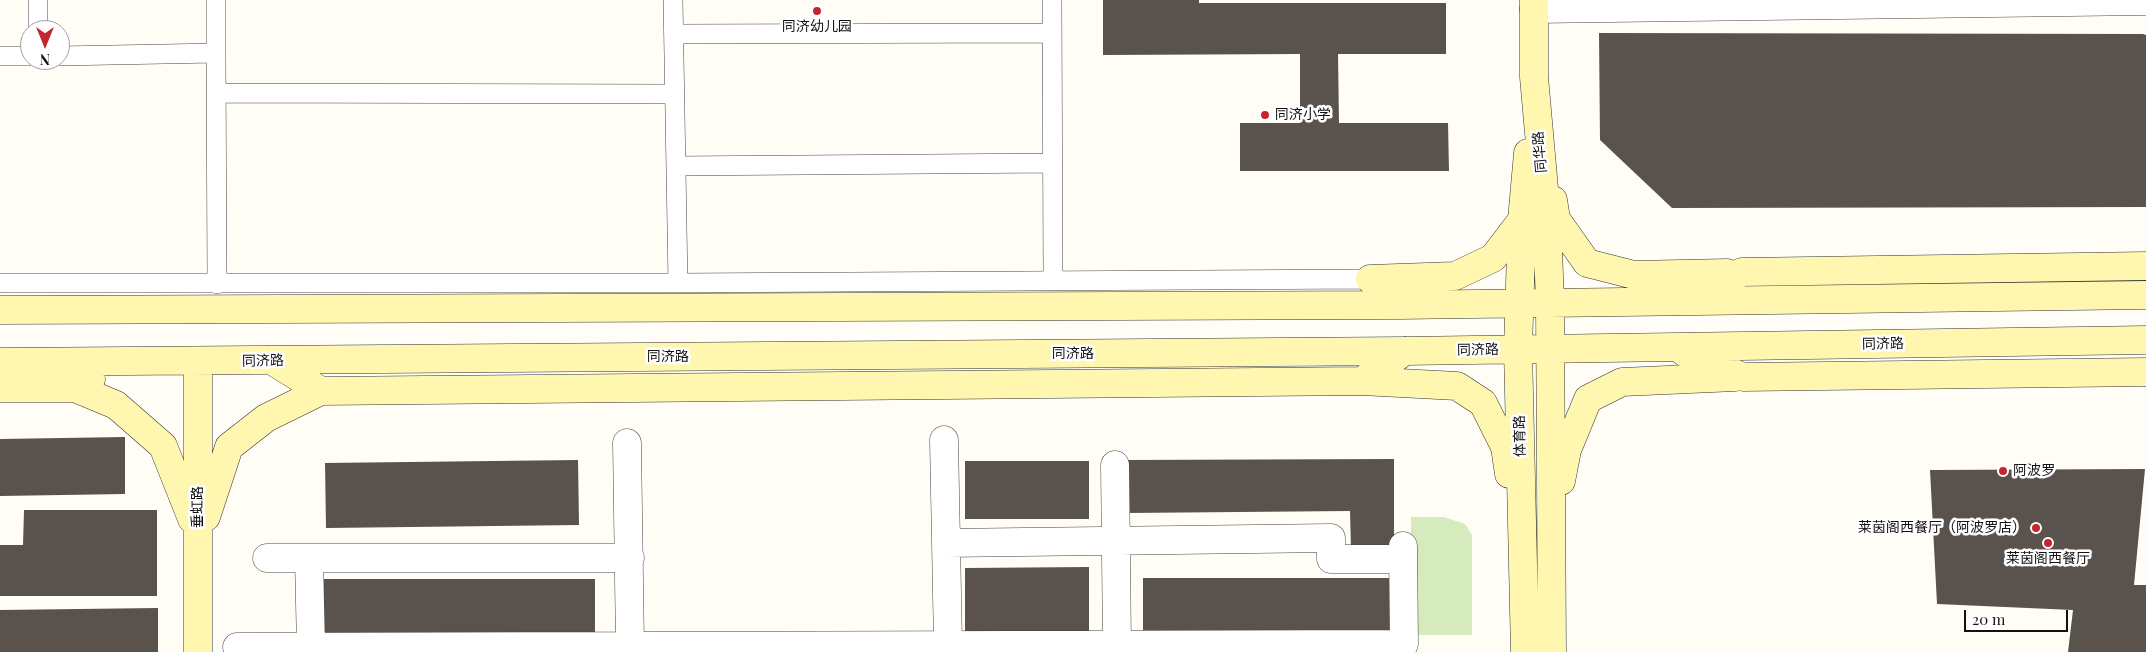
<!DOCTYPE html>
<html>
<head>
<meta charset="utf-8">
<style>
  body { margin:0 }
  #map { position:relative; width:2146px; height:652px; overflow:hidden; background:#fffdf5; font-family:"Playfair Display",serif }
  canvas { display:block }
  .north { position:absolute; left:20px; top:20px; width:50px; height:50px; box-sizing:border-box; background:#fff; border:1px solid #a0a0a0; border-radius:50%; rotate:180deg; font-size:14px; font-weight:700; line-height:20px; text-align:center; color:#111 }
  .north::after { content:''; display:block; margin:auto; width:18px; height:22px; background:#c4262e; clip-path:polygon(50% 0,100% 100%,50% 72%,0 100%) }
  .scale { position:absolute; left:1964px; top:610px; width:104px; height:22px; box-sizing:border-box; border:2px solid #111; border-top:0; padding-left:6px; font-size:15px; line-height:18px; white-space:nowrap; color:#111; -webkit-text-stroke:4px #fff; paint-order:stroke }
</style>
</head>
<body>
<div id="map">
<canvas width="2146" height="652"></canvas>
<div class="north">N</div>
<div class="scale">20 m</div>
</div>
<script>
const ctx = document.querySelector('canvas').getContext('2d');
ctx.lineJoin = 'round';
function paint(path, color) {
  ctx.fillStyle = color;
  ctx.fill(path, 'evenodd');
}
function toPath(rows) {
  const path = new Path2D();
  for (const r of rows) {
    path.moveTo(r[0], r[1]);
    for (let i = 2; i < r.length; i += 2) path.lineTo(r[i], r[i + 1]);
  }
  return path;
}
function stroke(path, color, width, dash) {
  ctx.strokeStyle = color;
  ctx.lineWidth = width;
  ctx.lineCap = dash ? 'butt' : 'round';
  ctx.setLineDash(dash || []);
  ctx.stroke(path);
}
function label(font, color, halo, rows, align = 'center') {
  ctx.font = font + ' "Playfair Display","Noto Sans SC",serif';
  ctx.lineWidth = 5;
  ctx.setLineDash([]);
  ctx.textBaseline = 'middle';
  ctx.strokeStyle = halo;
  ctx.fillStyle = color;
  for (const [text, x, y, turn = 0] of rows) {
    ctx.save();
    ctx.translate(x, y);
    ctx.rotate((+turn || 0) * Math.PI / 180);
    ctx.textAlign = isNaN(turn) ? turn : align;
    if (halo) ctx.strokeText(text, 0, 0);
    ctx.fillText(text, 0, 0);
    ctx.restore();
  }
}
paint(toPath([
  [1411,517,1444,517,1465,524,1472,535,1472,635,1411,635]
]), '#d5ebbd');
paint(toPath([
  [1103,0,1199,0,1199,3,1446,3,1446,54,1338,54,1339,123,1448,123,1449,171,1240,171,1240,123,1300,123,1300,54,1103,55],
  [1599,33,2143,34,2146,35,2146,207,1672,208,1600,140],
  [125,437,125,494,0,496,0,439],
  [1394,459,1394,549,1351,549,1350,511,1127,513,1126,460],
  [578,460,579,525,326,528,325,463],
  [965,461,1089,461,1089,519,965,519],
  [2145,469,2134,585,2146,585,2146,652,2068,652,2073,610,1937,604,1930,470],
  [24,510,157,510,157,596,0,596,0,545,23,545],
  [1089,567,1089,631,965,632,965,568],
  [1143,578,1396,578,1396,636,1143,636],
  [319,579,595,579,595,634,319,633],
  [158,608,158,652,0,652,0,610]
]), '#5a524d');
const lane = toPath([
  [38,0,38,30],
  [216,0,216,53],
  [673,0,678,283],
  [1052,0,1053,280],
  [674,34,1052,33],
  [0,56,30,56],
  [60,56,216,53,217,284],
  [216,93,673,94],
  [676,166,1053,163],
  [0,283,678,283,1370,279,1378,286]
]);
const street = toPath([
  [1534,9,2146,1],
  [944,440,948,645],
  [627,443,630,646],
  [1115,465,1117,645],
  [946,543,1331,538,1331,559,1403,559],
  [267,558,630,558],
  [309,558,311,647],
  [237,647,1404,644,1403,546]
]);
const secondary = toPath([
  [1534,0,1534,77,1547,222,1550,303,1552,652],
  [1553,200,1556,219,1587,263,1634,275,1727,273],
  [1522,220,1518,349,1525,652],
  [1370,279,1455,276,1493,258,1522,220,1528,153],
  [1685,296,1742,272,2146,266],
  [0,310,1399,305,2146,295],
  [1684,352,1743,377,2146,372],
  [271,360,321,391,1362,381,1405,351],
  [198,361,198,652],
  [0,362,1405,351,2146,340],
  [1362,381,1457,386,1483,403,1505,447,1509,474],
  [0,388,75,388,91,379],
  [75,388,116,405,163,446,192,519],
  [1561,481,1567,450,1588,399,1622,382,1735,377],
  [206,517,229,447,266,418,321,391]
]);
stroke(lane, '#444', 20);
stroke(street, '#444', 29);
stroke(secondary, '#333', 29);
stroke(lane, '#fff', 19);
stroke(street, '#fff', 28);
stroke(secondary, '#fff6b0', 28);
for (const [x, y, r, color] of [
  [817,11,5,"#c4262e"],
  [1265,115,5,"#c4262e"],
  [2003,471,5,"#c4262e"],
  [2036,528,5,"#c4262e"],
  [2048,543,5,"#c4262e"]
]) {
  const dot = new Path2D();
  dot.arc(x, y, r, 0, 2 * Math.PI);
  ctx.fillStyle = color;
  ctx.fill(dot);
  stroke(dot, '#fff', 2);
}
label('14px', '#111', '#fff', [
  ["同济幼儿园",817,27],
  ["同济小学",1275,115,"left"],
  ["阿波罗",2013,471,"left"],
  ["莱茵阁西餐厅（阿波罗店）",2026,528,"right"],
  ["莱茵阁西餐厅",2048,559]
]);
label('14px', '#111', '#fff', [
  ["同华路",1540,152,-95],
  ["同济路",1883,344,-1],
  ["同济路",1478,350,-1],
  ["同济路",1073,354],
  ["同济路",668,357],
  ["同济路",263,361,-1],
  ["体育路",1520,436,-91],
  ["垂虹路",198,507,-90]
]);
</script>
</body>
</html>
